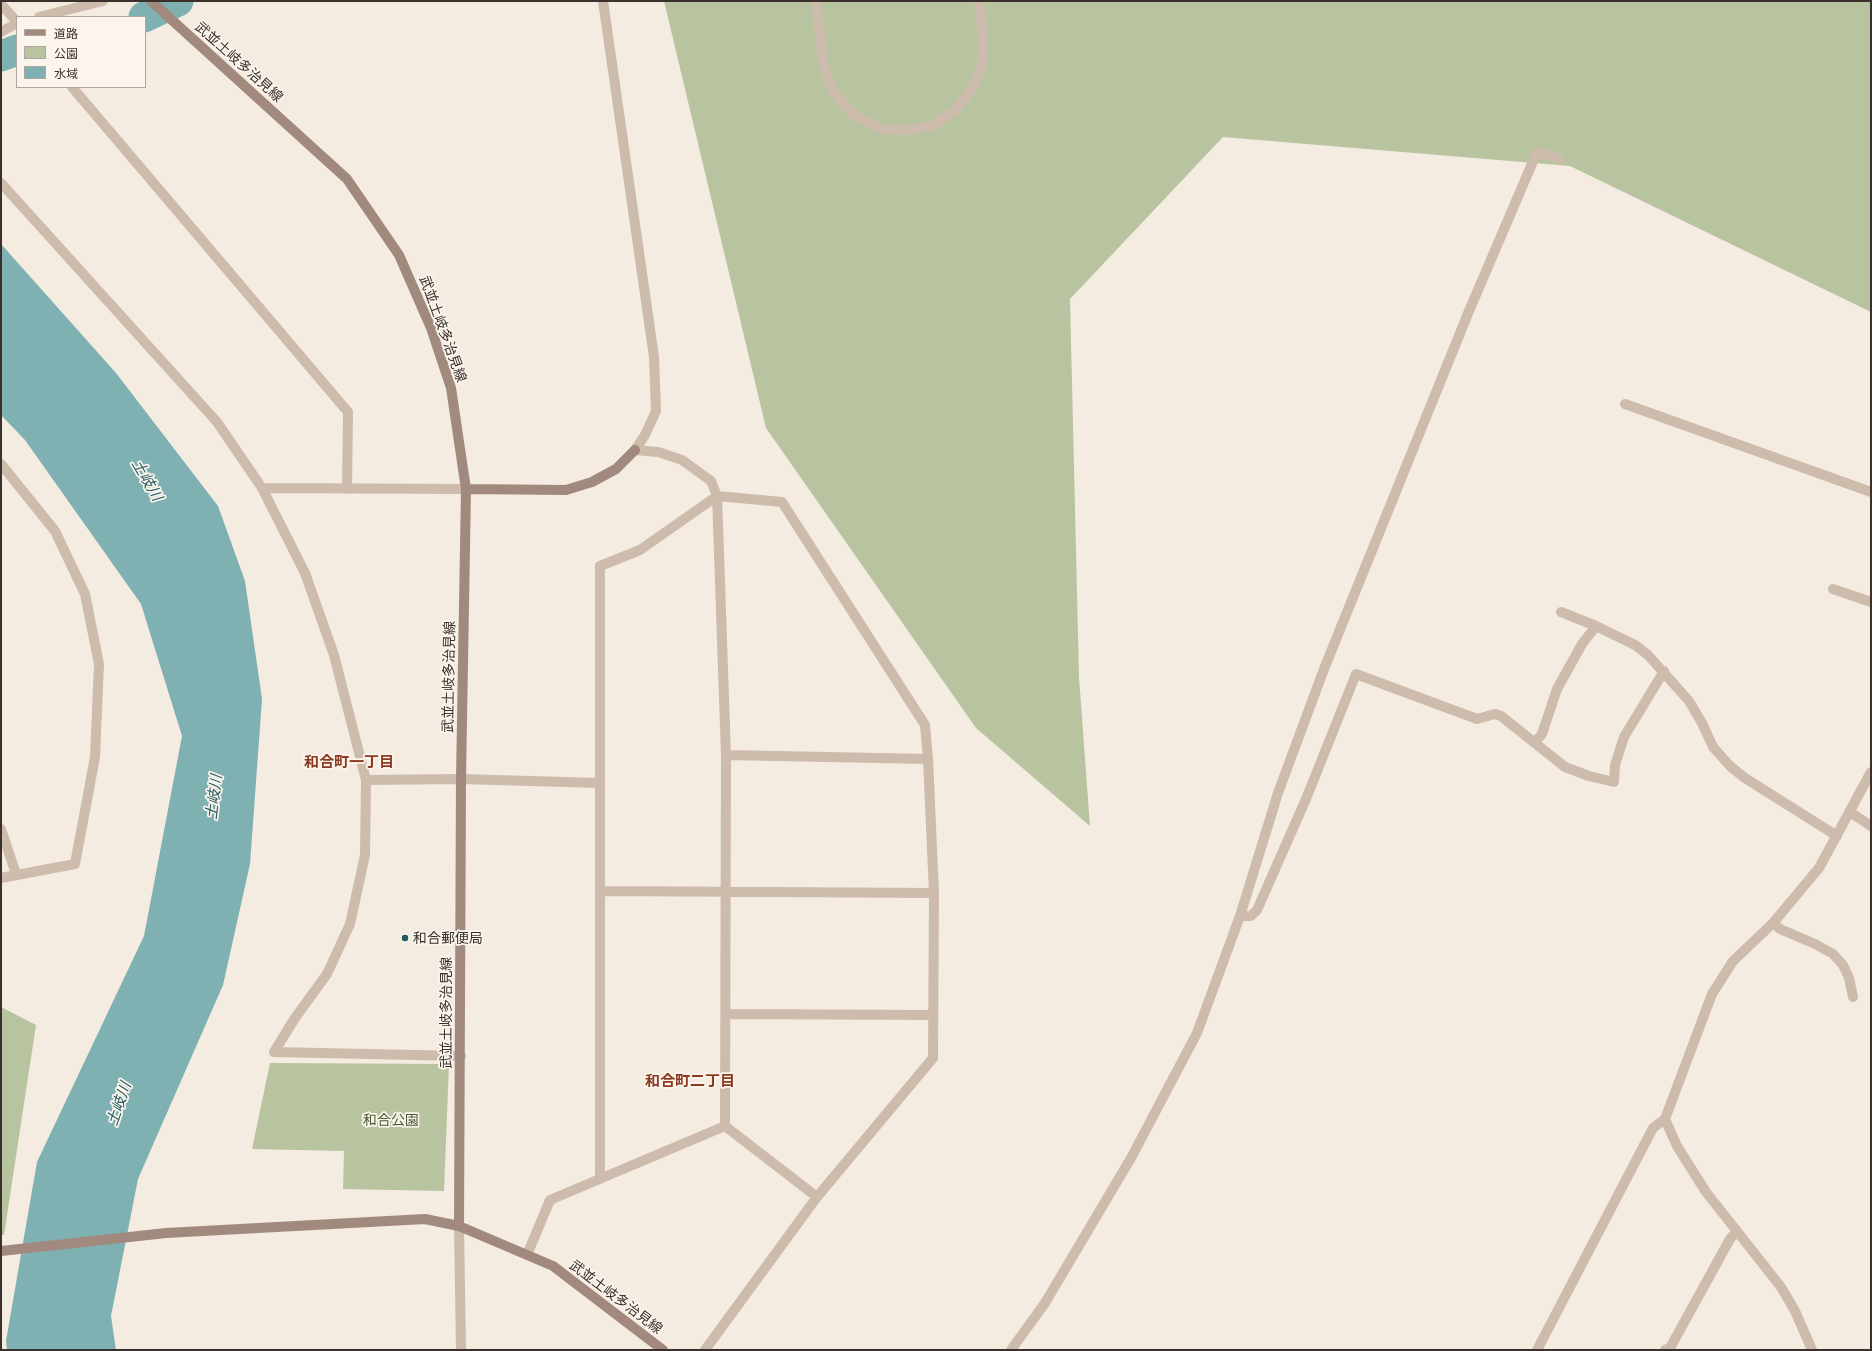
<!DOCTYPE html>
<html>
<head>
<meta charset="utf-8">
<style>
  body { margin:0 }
  #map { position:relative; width:1872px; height:1351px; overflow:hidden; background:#f4ebe1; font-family:Lato,"Noto Sans JP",sans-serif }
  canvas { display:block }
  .frame { position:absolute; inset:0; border:2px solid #3b302b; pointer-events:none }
  .legend { position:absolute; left:16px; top:16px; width:130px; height:72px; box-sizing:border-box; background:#fbf5ee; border:1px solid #aea6a0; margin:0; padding:5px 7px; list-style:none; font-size:12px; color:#3b302b }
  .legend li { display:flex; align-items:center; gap:8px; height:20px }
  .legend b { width:20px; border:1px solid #aea6a0 }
</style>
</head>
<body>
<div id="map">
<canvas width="1872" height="1351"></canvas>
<div class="frame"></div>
<ul class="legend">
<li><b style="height:5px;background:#a18a7d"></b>道路</li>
<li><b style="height:11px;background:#b8c4a0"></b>公園</li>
<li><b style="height:11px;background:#7fb0b2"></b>水域</li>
</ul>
</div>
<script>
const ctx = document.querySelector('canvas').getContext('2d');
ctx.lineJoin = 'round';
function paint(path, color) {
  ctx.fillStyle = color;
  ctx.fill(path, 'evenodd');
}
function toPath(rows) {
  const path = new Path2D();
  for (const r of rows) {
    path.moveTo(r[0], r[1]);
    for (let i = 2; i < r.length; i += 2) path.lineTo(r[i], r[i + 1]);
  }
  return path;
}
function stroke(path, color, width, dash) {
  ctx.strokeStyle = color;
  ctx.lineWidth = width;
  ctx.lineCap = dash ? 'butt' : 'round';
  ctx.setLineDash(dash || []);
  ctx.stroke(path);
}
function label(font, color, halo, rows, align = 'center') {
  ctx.font = font + ' Lato,"Noto Sans JP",sans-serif';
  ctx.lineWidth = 3.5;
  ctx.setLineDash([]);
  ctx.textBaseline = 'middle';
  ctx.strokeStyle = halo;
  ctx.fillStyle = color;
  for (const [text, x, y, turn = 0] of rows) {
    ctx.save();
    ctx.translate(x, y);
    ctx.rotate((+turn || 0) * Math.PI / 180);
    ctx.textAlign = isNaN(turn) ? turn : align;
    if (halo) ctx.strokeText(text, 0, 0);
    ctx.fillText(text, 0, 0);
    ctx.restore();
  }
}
paint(toPath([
  [664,1,1871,1,1871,312,1570,166,1223,137,1070,299,1079,677,1090,826,976,728,766,428],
  [1,1007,36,1025,4,1235,1,1235],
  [270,1063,449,1064,444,1191,343,1189,344,1151,252,1149]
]), '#b8c4a0');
paint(toPath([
  [1,244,116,373,218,506,245,581,262,699,250,864,223,985,138,1179,111,1316,116,1350,7,1350,6,1341,37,1162,144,936,182,736,141,604,25,440,1,415]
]), '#7fb0b2');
stroke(toPath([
  [144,17,178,1],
  [1,56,17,50]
]), '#7fb0b2', 31);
stroke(toPath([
  [603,1,654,357,656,411,645,435,635,450],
  [816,1,823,63,832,90,852,113,879,129,908,130,934,125,955,110,971,91,982,66,983,39,979,1]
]), '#cdbbac', 10);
stroke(toPath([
  [1,4,17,22],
  [39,17,103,1],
  [1,32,17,23],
  [72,87,348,412,347,489],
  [1,183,217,422,262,488,305,573,334,655,366,780,365,855,350,924,327,974,295,1018,274,1052,461,1056],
  [1625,404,1871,492],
  [635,450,658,452,682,460,711,481,717,496,726,755,725,1126],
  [1,464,55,531,85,594,99,664,95,757,75,864,1,878],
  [262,488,466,489],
  [1833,589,1871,602],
  [1561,612,1596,626,1635,645,1648,655,1689,701,1702,723,1713,747,1730,766,1745,778,1837,836],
  [1535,742,1542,734,1557,689,1582,644,1596,626],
  [366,780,461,779,600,783],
  [1850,812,1871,826],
  [1,829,16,874],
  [600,891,934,893],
  [1240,916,1251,916,1257,910,1306,799,1356,674,1477,719,1495,714,1501,716,1565,767,1589,776,1614,782,1615,765,1624,737,1664,671],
  [1773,923,1780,929,1815,944,1833,954,1843,965,1849,978,1853,997],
  [726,1014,932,1015],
  [725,1126,817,1197],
  [600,1179,600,566,640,550,717,496,782,502,925,725,928,759],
  [459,1226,461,1350],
  [527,1255,550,1200,725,1126],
  [705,1350,817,1197,933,1058,934,893,928,759,726,755],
  [1011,1350,1045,1303,1131,1158,1197,1033,1240,916,1278,793,1324,669,1469,311,1537,152,1560,159],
  [1537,1350,1653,1128,1665,1119],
  [1665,1350,1670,1348,1730,1239,1737,1231],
  [1812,1350,1795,1311,1781,1287,1706,1192,1677,1146,1665,1119,1712,994,1733,961,1773,923,1819,868,1871,772]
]), '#cdbbac', 10);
stroke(toPath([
  [151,1,347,179,399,255,431,328,451,388,466,489,461,779,459,1226,553,1266,663,1350],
  [466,489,566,490,592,482,616,469,635,450],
  [1,1251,166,1233,425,1219,459,1226]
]), '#a18a7d', 10);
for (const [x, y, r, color] of [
  [405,938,4,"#1f5a5e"]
]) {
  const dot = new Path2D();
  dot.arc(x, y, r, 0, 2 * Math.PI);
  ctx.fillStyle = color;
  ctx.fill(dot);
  stroke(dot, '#fbf5ee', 1.5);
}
label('14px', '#3b302b', '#fbf5ee', [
  ["武並土岐多治見線",239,62,42],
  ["武並土岐多治見線",443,329,70],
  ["武並土岐多治見線",449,677,-89],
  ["武並土岐多治見線",446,1013,-90],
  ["武並土岐多治見線",616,1297,37]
]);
label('14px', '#3b302b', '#fbf5ee', [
  ["和合郵便局",413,938]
], 'left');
label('14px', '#4a5a2e', '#fbf5ee', [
  ["和合公園",391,1120]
]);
label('italic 15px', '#1f5a5e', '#fbf5ee', [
  ["土岐川",147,480,60],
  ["土岐川",214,797,-83],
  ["土岐川",119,1104,-71]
]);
label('bold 15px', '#8c3b22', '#fbf5ee', [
  ["和合町一丁目",349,762],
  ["和合町二丁目",690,1081]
]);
</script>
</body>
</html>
